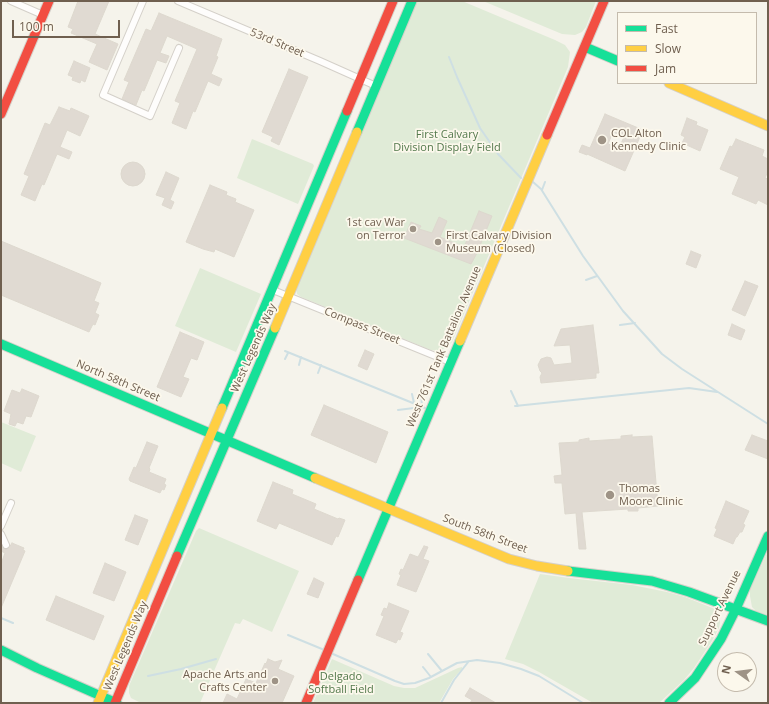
<!DOCTYPE html>
<html>
<head>
<meta charset="utf-8">
<style>
  body { margin:0 }
  #map { position:relative; width:769px; height:704px; overflow:hidden; background:#f5f3eb; font-family:"Open Sans",sans-serif }
  canvas { display:block }
  .frame { position:absolute; inset:0; border:2px solid #6f5f4f; pointer-events:none }
  .legend { position:absolute; left:617px; top:12px; width:140px; height:72px; box-sizing:border-box; background:#fcf8ec; border:1px solid #c4bbad; margin:0; padding:5px 7px; list-style:none; font-size:12px; color:#6f5f4f }
  .legend li { display:flex; align-items:center; gap:8px; height:20px }
  .legend b { width:20px; border:1px solid #c4bbad }
  .north { position:absolute; left:717px; top:652px; width:40px; height:40px; box-sizing:border-box; background:#fcf8ec; border:1px solid #c4bbad; border-radius:50%; rotate:284deg; font-size:11px; font-weight:700; line-height:16px; text-align:center; color:#6f5f4f }
  .north::after { content:''; display:block; margin:auto; width:14px; height:18px; background:#9e9386; clip-path:polygon(50% 0,100% 100%,50% 72%,0 100%) }
  .scale { position:absolute; left:12px; top:20px; width:108px; height:18px; box-sizing:border-box; border:2px solid #6f5f4f; border-top:0; padding-left:5px; font-size:12px; line-height:14px; white-space:nowrap; color:#6f5f4f; -webkit-text-stroke:3px #fcf8ec; paint-order:stroke }
</style>
</head>
<body>
<div id="map">
<canvas width="769" height="704"></canvas>
<div class="frame"></div>
<ul class="legend">
<li><b style="height:5px;background:#16e098"></b>Fast</li>
<li><b style="height:5px;background:#ffcf43"></b>Slow</li>
<li><b style="height:5px;background:#f24e42"></b>Jam</li>
</ul>
<div class="north">N</div>
<div class="scale">100 m</div>
</div>
<script>
const ctx = document.querySelector('canvas').getContext('2d');
ctx.lineJoin = 'round';
function paint(path, color) {
  ctx.fillStyle = color;
  ctx.fill(path, 'evenodd');
}
function toPath(rows) {
  const path = new Path2D();
  for (const r of rows) {
    if (r.length === 3) {
      path.moveTo(r[0] + r[2], r[1]);
      path.arc(r[0], r[1], r[2], 0, 2 * Math.PI);
      continue;
    }
    path.moveTo(r[0], r[1]);
    for (let i = 2; i < r.length; i += 2) path.lineTo(r[i], r[i + 1]);
  }
  return path;
}
function stroke(path, color, width, dash) {
  ctx.strokeStyle = color;
  ctx.lineWidth = width;
  ctx.lineCap = dash ? 'butt' : 'round';
  ctx.setLineDash(dash || []);
  ctx.stroke(path);
}
function label(font, color, halo, rows, align = 'center') {
  ctx.font = font + ' "Open Sans",sans-serif';
  ctx.lineWidth = 3.5;
  ctx.setLineDash([]);
  ctx.textBaseline = 'middle';
  ctx.strokeStyle = halo;
  ctx.fillStyle = color;
  for (const [text, x, y, turn = 0] of rows) {
    ctx.save();
    ctx.translate(x, y);
    ctx.rotate((+turn || 0) * Math.PI / 180);
    ctx.textAlign = isNaN(turn) ? turn : align;
    if (halo) ctx.strokeText(text, 0, 0);
    ctx.fillText(text, 0, 0);
    ctx.restore();
  }
}
paint(toPath([
  [417,1,462,1,555,40,565,45,570,52,568,67,452,342,447,347,439,351,431,350,301,297,297,294,296,288],
  [483,1,596,1,586,27,582,32,575,35,562,34],
  [252,139,313,164,314,166,298,204,237,178],
  [200,268,261,294,236,352,175,326],
  [1,422,36,436,21,472,1,463],
  [199,528,299,571,272,632,243,619,240,624,235,623,200,703,141,703,131,698,129,693,129,686,196,531],
  [768,551,768,615,756,611,752,607,750,596,750,590],
  [540,574,569,578,632,585,667,592,685,597,715,609,720,617,720,623,719,628,712,641,694,668,684,680,659,703,593,703,539,672,523,664,505,659],
  [332,659,394,686,404,688,415,688,458,668,462,667,462,669,453,679,439,703,313,703]
]), '#e0ebd7');
stroke(toPath([
  [449,57,457,77,480,128,498,154,521,178],
  [533,182,541,189,583,256,623,311,662,354,682,369,768,424],
  [542,190,545,182],
  [586,280,597,276],
  [620,325,635,323],
  [285,351,425,408],
  [285,359,288,353],
  [299,365,301,357],
  [318,373,321,365],
  [511,391,518,406],
  [412,394,414,403],
  [515,406,689,388,717,392],
  [398,410,422,407,421,390],
  [1,618,13,623],
  [288,635,322,649],
  [333,654,395,681,404,684,415,683,429,678,457,663,477,660,500,663,521,669,539,676,583,703],
  [428,654,442,671],
  [423,667,431,677],
  [148,676,181,669,216,659],
  [441,703,454,680,469,661]
]), '#cedfe3', 2);
const building = toPath([
  [78,1,109,1,95,34,118,44,107,70,89,62,97,44,71,33,73,29,68,27,78,1],
  [159,13,222,39,216,56,218,57,211,74,222,79,219,86,208,81,195,112,193,111,186,129,172,123,180,103,175,101,197,49,167,36,160,53,169,56,166,63,157,60,144,91,142,90,136,105,122,99,129,82,124,80,146,29,151,31,159,13],
  [74,61,90,68,85,82,81,80,80,83,72,80,73,77,68,75,74,61],
  [289,69,308,77,279,145,271,141,273,137,262,132,289,69],
  [59,107,70,111,71,108,89,116,80,136,67,130,60,147,72,152,69,159,57,154,44,185,42,184,35,201,21,195,29,176,24,174,45,123,50,125,59,107],
  [605,114,643,130,625,171,587,154,587,155,579,152,582,145,590,148,605,114],
  [613,132,624,137,619,148,608,144,613,132],
  [687,118,697,122,696,125,708,130,700,151,682,143,685,137,681,135,687,118],
  [736,139,764,150,762,156,768,159,768,171,765,178,768,179,768,205,758,200,756,204,732,194,739,177,720,169,730,146,732,147,736,139],
  [133,174,12],
  [166,172,179,178,170,200,174,202,171,209,162,205,165,198,156,195,166,172],
  [210,185,227,192,226,195,236,199,235,202,254,210,234,257,215,249,214,252,203,249,186,242,210,185],
  [479,211,492,216,477,253,471,264,404,238,411,222,421,226,419,229,432,233,439,217,447,221,440,237,464,247,479,211],
  [1,241,101,283,94,301,99,303,95,313,99,315,95,325,93,324,89,332,1,295,1,241],
  [691,251,701,255,696,268,686,264,691,251],
  [745,281,758,286,745,316,732,310,745,281],
  [732,324,745,330,741,340,728,335,732,324],
  [593,325,599,373,596,373,596,378,541,383,540,377,542,373,540,371,538,365,541,359,547,357,551,358,554,365,572,363,570,345,554,346,561,329,593,325],
  [180,332,204,342,197,360,191,358,183,377,189,379,181,397,157,387,180,332],
  [365,350,374,354,367,370,358,366,365,350],
  [22,389,39,396,31,417,26,416,23,424,17,422,15,426,9,424,11,414,4,411,12,390,20,393,22,389],
  [324,405,388,432,376,463,311,435,324,405],
  [632,435,632,437,652,436,658,506,638,508,638,511,628,511,628,509,582,512,586,549,579,549,576,513,565,514,562,483,555,483,554,476,562,475,559,443,579,442,579,440,589,438,589,441,621,439,621,436,632,435],
  [752,435,768,441,768,459,745,450,752,435],
  [147,442,158,446,149,468,150,469,149,472,166,479,164,484,166,485,164,490,162,489,160,493,130,481,129,479,134,467,136,468,147,442],
  [273,482,293,490,292,494,316,504,314,509,338,519,339,518,345,520,338,537,336,536,332,545,279,523,276,529,257,521,273,482],
  [726,501,749,511,743,524,745,525,742,532,740,532,737,537,736,537,733,544,714,536,717,529,715,528,726,501],
  [135,515,148,520,138,545,125,540,135,515],
  [12,543,24,548,23,550,25,551,1,608,1,564,5,553,1,551,1,545,3,548,6,549,9,548,12,543],
  [424,546,428,547,423,559,429,561,416,592,397,585,401,575,399,574,401,569,403,570,410,554,418,557,424,546],
  [105,563,126,572,114,601,93,593,105,563],
  [314,578,324,583,318,598,307,594,314,578],
  [56,596,104,616,94,640,46,620,56,596],
  [389,603,409,611,400,632,403,633,400,640,398,639,396,643,376,635,384,616,381,615,384,608,387,609,389,603],
  [268,659,275,662,282,660,278,669,294,676,282,703,223,703,227,694,237,699,246,679,256,683,265,663,266,664,268,659],
  [470,688,477,692,496,703,470,703,472,700,465,696,470,688]
]);
paint(building, '#e0dad2');
stroke(building, '#ddd8ce', 1);
const street = toPath([
  [11,1,43,15],
  [143,1,103,95,150,116,179,48],
  [178,1,320,61,376,86],
  [273,290,450,362],
  [1,526,11,503],
  [1,534,6,545]
]);
const fast = toPath([
  [585,47,618,61],
  [357,132,412,1],
  [1,344,315,478],
  [222,408,347,111],
  [177,556,275,328],
  [568,571,652,581,689,592,768,621],
  [358,580,460,341],
  [1,650,37,668,117,703],
  [669,703,695,678,721,639,736,609,768,536]
]);
const slow = toPath([
  [669,83,768,126],
  [275,328,357,132],
  [460,341,547,135],
  [315,478,509,559,537,566,568,571],
  [98,703,222,408]
]);
const jam = toPath([
  [347,111,393,1],
  [1,114,49,1],
  [547,135,604,1],
  [115,703,177,556],
  [306,703,358,580]
]);
stroke(street, '#d4d0c9', 8);
stroke(fast, '#d5d0c9', 11);
stroke(slow, '#d5d0c9', 11);
stroke(jam, '#d5d0c9', 11);
stroke(street, '#fefdfc', 6);
stroke(fast, '#16e098', 9);
stroke(slow, '#ffcf43', 9);
stroke(jam, '#f24e42', 9);
for (const [x, y, r, color] of [
  [602,140,5,"#9e9386"],
  [413,229,4,"#9e9386"],
  [438,242,4,"#9e9386"],
  [610,495,5,"#9e9386"],
  [275,681,4,"#9e9386"]
]) {
  const dot = new Path2D();
  dot.arc(x, y, r, 0, 2 * Math.PI);
  ctx.fillStyle = color;
  ctx.fill(dot);
  stroke(dot, '#fcf8ec', 1.5);
}
label('11px', '#6f5f4f', '#fcf8ec', [
  ["53rd Street",277,43,23],
  ["Compass Street",362,326,22],
  ["West 761st Tank Battalion Avenue",444,347,-67],
  ["West Legends Way",254,348,-66],
  ["North 58th Street",118,381,23],
  ["South 58th Street",485,534,21],
  ["Support Avenue",720,608,-64],
  ["West Legends Way",126,646,-67]
]);
label('11px', '#6f5f4f', '#fcf8ec', [
  ["COL Alton",611,134],
  ["Kennedy Clinic",611,147],
  ["1st cav War",405,223,"right"],
  ["on Terror",405,236,"right"],
  ["First Calvary Division",446,236],
  ["Museum (Closed)",446,249],
  ["Thomas",619,489],
  ["Moore Clinic",619,502],
  ["Apache Arts and",267,675,"right"],
  ["Crafts Center",267,688,"right"]
], 'left');
label('11px', '#53794c', '#fcf8ec', [
  ["First Calvary",447,135],
  ["Division Display Field",447,148],
  ["Delgado",341,677],
  ["Softball Field",341,690]
]);
</script>
</body>
</html>
